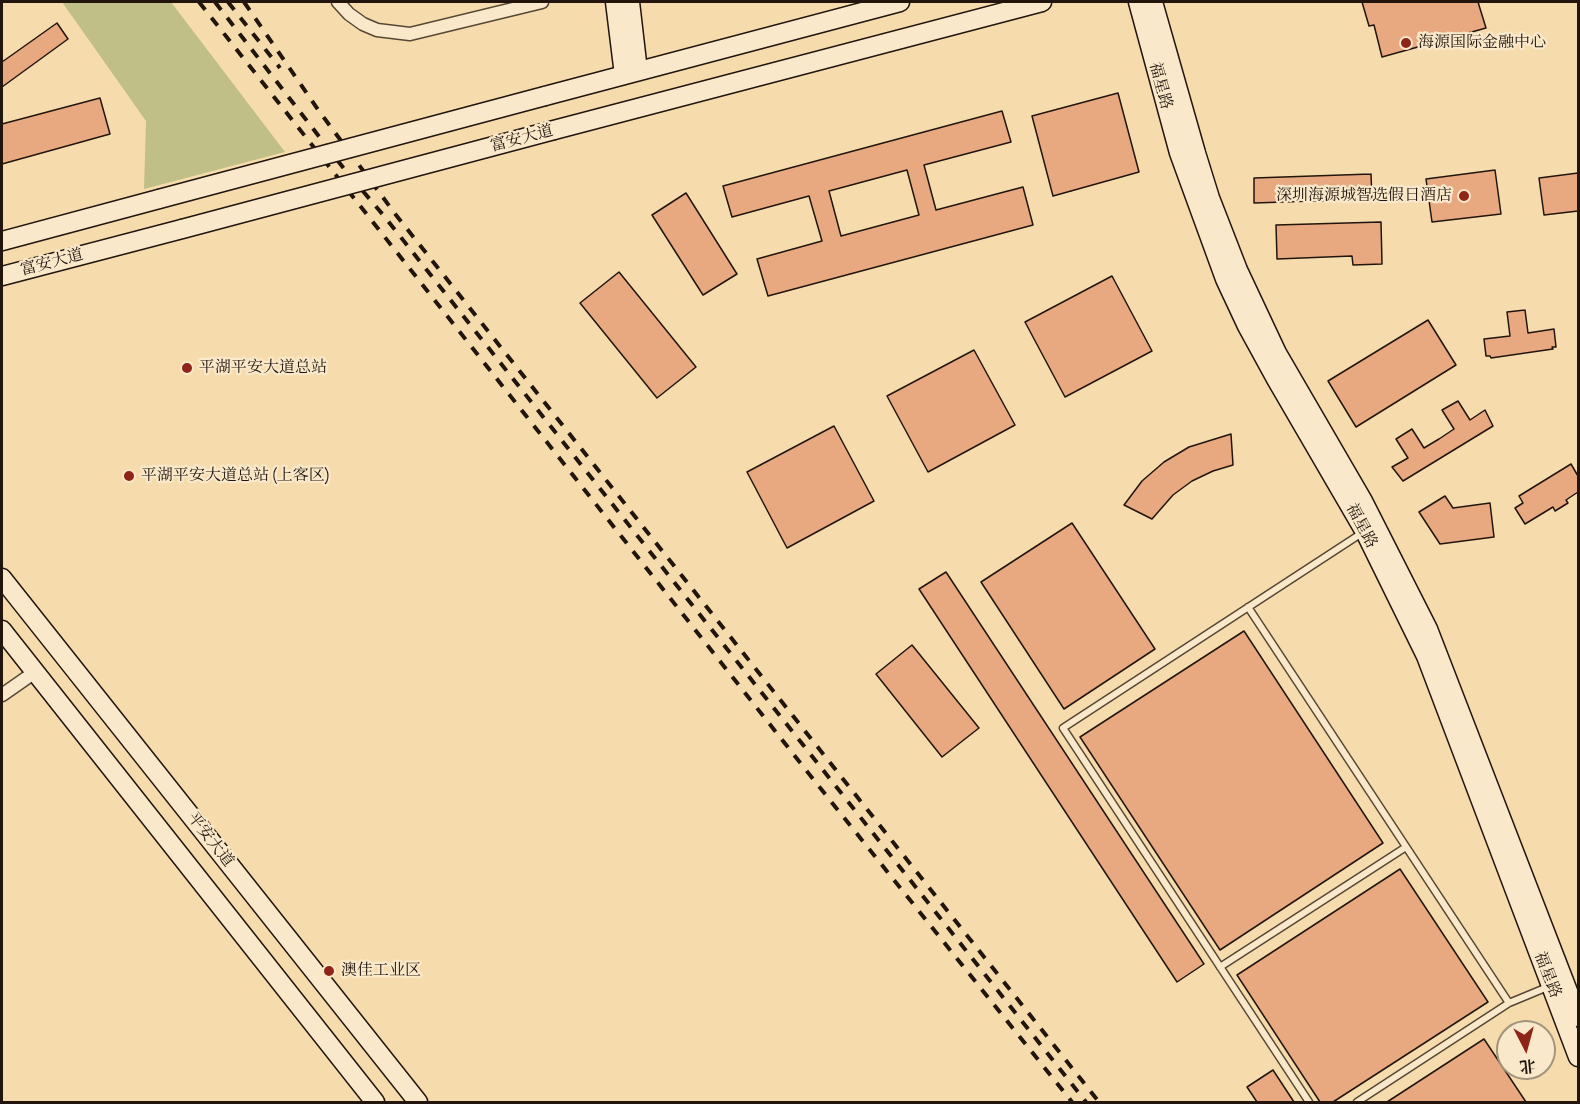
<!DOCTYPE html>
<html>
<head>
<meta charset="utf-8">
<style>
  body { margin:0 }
  #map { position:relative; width:1580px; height:1104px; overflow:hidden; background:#f6dcac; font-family:"IM FELL Great Primer","Noto Serif SC",serif }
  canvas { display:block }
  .frame { position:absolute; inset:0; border:3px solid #21150e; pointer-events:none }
  .north { position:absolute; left:1496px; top:1020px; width:60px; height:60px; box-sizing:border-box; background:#f9e8c9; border:2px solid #a3947e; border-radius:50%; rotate:174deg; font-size:16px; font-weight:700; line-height:24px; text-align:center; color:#21150e }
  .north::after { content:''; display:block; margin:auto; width:21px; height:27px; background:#8f2418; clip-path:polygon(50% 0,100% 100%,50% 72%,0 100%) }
</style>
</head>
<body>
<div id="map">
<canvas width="1580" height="1104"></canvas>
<div class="frame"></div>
<div class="north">北</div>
</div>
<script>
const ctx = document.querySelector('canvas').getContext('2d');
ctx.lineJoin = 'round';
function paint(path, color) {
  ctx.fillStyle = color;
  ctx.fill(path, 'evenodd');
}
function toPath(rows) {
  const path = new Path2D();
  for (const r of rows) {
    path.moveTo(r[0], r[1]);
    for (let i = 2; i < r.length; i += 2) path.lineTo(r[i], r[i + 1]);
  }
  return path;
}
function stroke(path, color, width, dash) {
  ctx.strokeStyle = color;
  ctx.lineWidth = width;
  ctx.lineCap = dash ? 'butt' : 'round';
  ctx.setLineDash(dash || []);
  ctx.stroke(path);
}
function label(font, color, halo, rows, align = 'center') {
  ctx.font = font + ' "IM FELL Great Primer","Noto Serif SC",serif';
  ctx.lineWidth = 4.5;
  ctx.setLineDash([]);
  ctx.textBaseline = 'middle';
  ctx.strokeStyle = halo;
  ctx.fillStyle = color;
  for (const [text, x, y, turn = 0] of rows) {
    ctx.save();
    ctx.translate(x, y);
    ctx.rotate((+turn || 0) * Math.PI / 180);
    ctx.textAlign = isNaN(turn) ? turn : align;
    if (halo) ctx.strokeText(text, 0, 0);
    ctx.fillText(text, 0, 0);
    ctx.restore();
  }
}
paint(toPath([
  [62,2,171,2,285,152,144,189,146,121]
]), '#c0bf87');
const building = toPath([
  [1362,2,1478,2,1486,28,1382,57,1374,25,1369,26,1362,2],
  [57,23,68,39,2,87,2,62,57,23],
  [1118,93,1139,172,1053,196,1032,116,1118,93],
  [100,98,110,134,2,164,2,124,100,98],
  [1002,111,1011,142,924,165,936,210,1023,187,1033,225,768,296,757,259,822,241,809,196,732,217,723,186,1002,111],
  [907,170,919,215,841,236,829,191,907,170],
  [1495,170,1501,214,1432,222,1426,179,1495,170],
  [1578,173,1578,211,1544,215,1539,178,1578,173],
  [1371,174,1372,199,1254,203,1254,178,1371,174],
  [686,193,737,274,703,295,652,215,686,193],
  [1381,222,1382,264,1353,265,1352,256,1277,259,1276,225,1381,222],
  [619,272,696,367,657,398,580,303,619,272],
  [1112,276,1152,351,1065,397,1025,322,1112,276],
  [1525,310,1528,333,1554,329,1556,347,1552,347,1553,349,1491,358,1490,356,1486,356,1484,339,1510,336,1507,312,1525,310],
  [1428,320,1456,365,1356,427,1328,381,1428,320],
  [974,350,1015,425,928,472,887,396,974,350],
  [1458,401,1470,420,1485,410,1493,426,1403,481,1392,467,1408,458,1396,439,1412,429,1424,448,1439,439,1454,429,1442,410,1458,401],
  [834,426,874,501,787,548,747,472,834,426],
  [1231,434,1233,465,1213,471,1192,481,1173,495,1152,519,1124,505,1142,481,1164,462,1189,447,1231,434],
  [1571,464,1578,476,1578,492,1566,500,1568,503,1555,511,1553,507,1525,524,1515,508,1523,503,1519,496,1571,464],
  [1445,496,1453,508,1490,503,1494,537,1440,544,1419,512,1445,496],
  [1072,523,1155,649,1064,709,981,582,1072,523],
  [946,572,1204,964,1177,982,919,589,946,572],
  [1244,631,1383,843,1220,950,1080,737,1244,631],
  [912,645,979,728,942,757,876,674,912,645],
  [1400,869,1488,1002,1333,1102,1320,1102,1237,975,1400,869],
  [1484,1039,1526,1102,1387,1102,1484,1039],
  [1273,1070,1294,1102,1257,1102,1247,1087,1273,1070]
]);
paint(building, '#e8a981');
stroke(building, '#21150e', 1.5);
const lane = toPath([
  [1248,607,1509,1003],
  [1220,967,1406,847],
  [1309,1102,1063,728,1362,533],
  [1357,1102,1509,1003,1550,986]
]);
const street = toPath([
  [338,2,349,14,363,24,377,30,410,34,542,2],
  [2,695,35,672]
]);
const secondary = toPath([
  [615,2,624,75],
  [630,2,638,71],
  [1138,2,1179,153,1225,279,1247,326,1276,379,1365,532,1426,656,1578,1057],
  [1153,2,1196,153,1210,198,1238,270,1277,353,1363,501,1428,629,1578,1017],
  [545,96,900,2],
  [554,130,1042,2],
  [2,241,159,199],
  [2,276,182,229],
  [2,578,418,1102],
  [2,630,375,1102]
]);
stroke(lane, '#564736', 9);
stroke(street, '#564736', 15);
stroke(secondary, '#21150e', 21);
stroke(lane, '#f9e8c9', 6);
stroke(street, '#f9e8c9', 12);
stroke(secondary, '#f9e8c9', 18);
stroke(toPath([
  [199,2,817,784,1072,1102],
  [215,2,345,170,384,216,1086,1102],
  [228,2,280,68],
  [244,2,319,111,396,215,1099,1102]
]), '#21150e', 4, [10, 10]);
const secondaryBridge = toPath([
  [159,199,545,96],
  [182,229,554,130]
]);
stroke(secondaryBridge, '#21150e', 21, []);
stroke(secondaryBridge, '#f9e8c9', 18);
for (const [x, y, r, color] of [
  [1406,43,6,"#8f2418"],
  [1464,196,6,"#8f2418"],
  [187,368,6,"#8f2418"],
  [129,476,6,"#8f2418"],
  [329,971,6,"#8f2418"]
]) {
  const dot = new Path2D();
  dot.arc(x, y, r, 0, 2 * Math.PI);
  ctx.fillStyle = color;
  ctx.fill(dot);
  stroke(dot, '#f9e8c9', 2);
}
label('16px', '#21150e', '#f9e8c9', [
  ["海源国际金融中心",1418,43],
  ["深圳海源城智选假日酒店",1452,196,"right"],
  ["平湖平安大道总站",199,368],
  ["平湖平安大道总站 (上客区)",141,476],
  ["澳佳工业区",341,971]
], 'left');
label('16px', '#21150e', '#f9e8c9', [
  ["福星路",1160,86,75],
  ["富安大道",522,139,-15],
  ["富安大道",52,263,-15],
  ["福星路",1361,526,62],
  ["平安大道",210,840,52],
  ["福星路",1547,975,69]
]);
</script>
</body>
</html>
